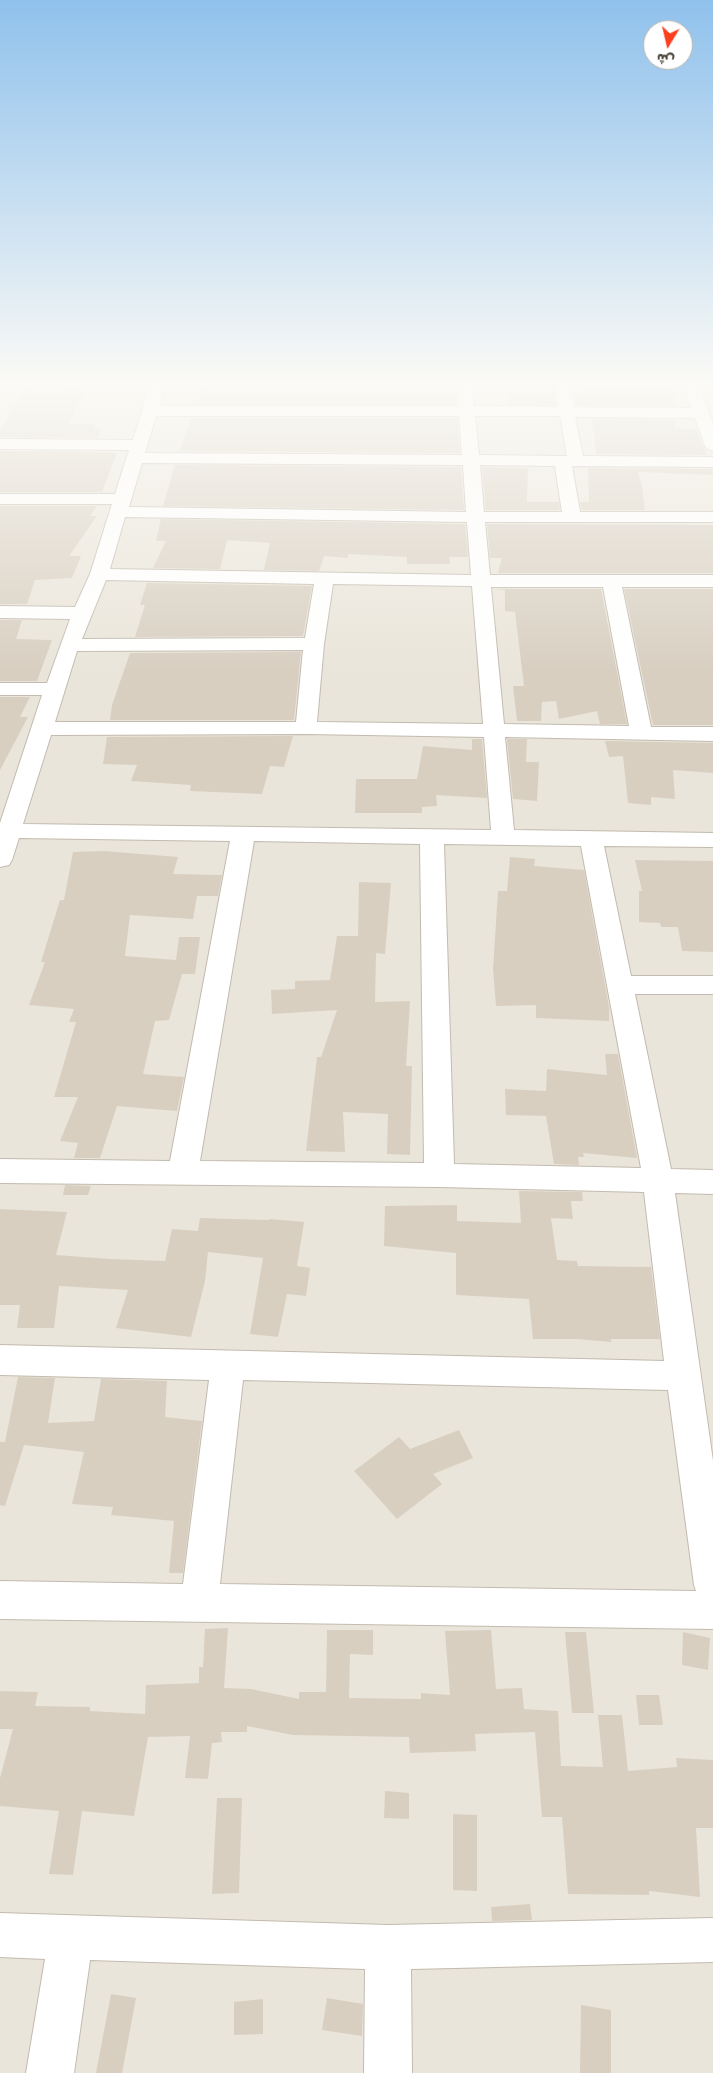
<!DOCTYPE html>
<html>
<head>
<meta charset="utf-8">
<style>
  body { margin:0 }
  #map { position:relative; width:713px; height:2073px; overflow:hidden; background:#f6f3ec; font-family:Rubik,Vazirmatn,sans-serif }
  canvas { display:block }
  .north { position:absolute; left:643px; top:20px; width:50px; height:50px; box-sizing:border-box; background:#fff; border:1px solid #b7b4b0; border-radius:50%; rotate:189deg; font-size:14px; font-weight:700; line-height:20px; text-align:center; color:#4b4439 }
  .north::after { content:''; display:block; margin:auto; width:18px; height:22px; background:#fc3f1d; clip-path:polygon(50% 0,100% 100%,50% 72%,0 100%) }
</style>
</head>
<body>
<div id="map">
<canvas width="713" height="2073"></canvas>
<div class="north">ش</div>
</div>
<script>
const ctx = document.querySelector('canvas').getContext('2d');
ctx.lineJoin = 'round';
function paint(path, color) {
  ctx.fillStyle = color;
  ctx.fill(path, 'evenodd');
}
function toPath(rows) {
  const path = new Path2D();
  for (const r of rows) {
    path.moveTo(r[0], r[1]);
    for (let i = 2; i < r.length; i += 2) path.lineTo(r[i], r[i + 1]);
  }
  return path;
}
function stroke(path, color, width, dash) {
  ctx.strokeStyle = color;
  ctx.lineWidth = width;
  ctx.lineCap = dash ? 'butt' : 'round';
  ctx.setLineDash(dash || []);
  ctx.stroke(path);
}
paint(toPath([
  [0,381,713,381,713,2073,0,2073]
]), '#eae5da');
paint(toPath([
  [204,381,455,381,456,404,196,404],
  [504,381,543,381,543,384,553,384,556,405,508,405],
  [28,383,88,385,68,424,96,424,94,429,102,429,97,438,0,437,0,431],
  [572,384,675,387,675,406,576,405],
  [192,418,457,418,460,453,179,451],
  [592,419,675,420,675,429,696,429,707,455,596,454],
  [0,451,90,452,117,453,102,492,0,492],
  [175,465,461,467,464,510,163,506],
  [482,467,528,468,527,502,559,502,560,510,486,510],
  [588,468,712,469,713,475,638,472,642,486,645,510,582,510,580,502,589,502],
  [0,506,97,506,90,516,97,516,69,556,81,556,72,578,35,580,27,604,0,604],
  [161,519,465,524,468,557,449,557,450,564,407,564,407,557,348,554,348,558,324,556,319,571,264,570,270,543,227,540,220,569,153,568,166,541,156,541],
  [487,524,713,525,713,573,498,573,502,558,490,558],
  [147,583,312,586,303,636,135,637,145,605,140,605],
  [494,589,601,589,627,724,600,724,597,711,559,719,556,701,542,702,541,721,517,721,513,686,524,686,515,612,505,611,505,590],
  [624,589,713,589,713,725,653,725],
  [0,620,22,620,16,639,52,640,37,681,0,681],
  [301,652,294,720,110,720,112,705,130,653],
  [0,697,30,697,20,717,28,717,0,770],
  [293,736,284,767,270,766,262,794,190,791,191,785,131,781,137,765,103,764,107,737],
  [472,739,482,739,487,798,436,795,437,806,422,807,422,813,355,813,356,779,417,779,423,746,472,750],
  [507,739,527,739,526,762,539,762,537,801,513,799],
  [605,741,713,743,713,773,673,770,675,799,651,797,651,805,628,803,623,756,609,757],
  [104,851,178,857,173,874,222,875,218,896,197,896,193,919,130,915,125,956,176,960,179,937,200,937,195,974,182,974,169,1020,155,1021,143,1074,184,1077,177,1111,117,1106,100,1158,74,1158,78,1143,60,1141,78,1097,54,1097,76,1022,69,1022,74,1009,29,1005,45,962,41,962,60,900,64,900,73,852],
  [510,857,535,859,534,866,584,870,609,1007,609,1021,536,1018,536,1005,496,1006,493,969,498,891,507,891],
  [635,860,713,861,713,952,682,951,678,927,661,927,660,923,639,922,639,891,642,891],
  [359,882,391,883,385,954,376,953,375,1002,410,1001,406,1066,412,1066,410,1155,387,1154,388,1114,343,1112,345,1152,306,1151,317,1057,321,1057,337,1010,272,1014,271,990,295,989,295,981,330,980,337,936,358,936],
  [605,1054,618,1054,637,1158,583,1153,584,1157,578,1157,579,1165,554,1164,546,1116,506,1115,505,1089,546,1091,547,1069,607,1075],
  [65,1185,91,1186,88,1195,63,1195],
  [519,1191,582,1192,583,1201,571,1201,573,1219,551,1218,557,1260,577,1261,578,1266,651,1267,660,1339,611,1339,611,1342,577,1339,533,1339,529,1299,456,1295,456,1253,384,1246,385,1206,457,1205,457,1221,521,1223],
  [0,1209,67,1212,56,1255,111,1259,165,1261,172,1229,198,1231,200,1218,269,1220,270,1219,304,1222,297,1266,310,1268,306,1296,287,1294,278,1337,250,1334,263,1258,208,1252,205,1281,191,1337,116,1328,128,1290,59,1286,54,1328,17,1328,20,1305,0,1305],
  [18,1377,55,1378,48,1423,94,1421,101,1379,167,1381,165,1417,202,1421,183,1573,169,1573,174,1521,111,1515,113,1507,72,1504,84,1452,24,1445,5,1506,0,1505,0,1442,5,1442],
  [459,1430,473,1458,433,1474,442,1484,397,1519,354,1471,399,1437,410,1449],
  [228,1628,224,1688,251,1689,299,1699,299,1692,326,1692,327,1630,373,1630,373,1655,350,1654,349,1698,421,1699,421,1693,450,1695,445,1631,491,1630,496,1689,522,1688,524,1709,558,1711,561,1766,603,1767,598,1715,622,1715,628,1771,677,1767,676,1758,713,1760,713,1828,696,1828,700,1897,649,1891,649,1895,568,1894,562,1817,542,1817,535,1732,475,1734,476,1751,410,1753,409,1737,293,1735,247,1726,247,1732,221,1732,222,1742,212,1743,208,1779,185,1778,190,1736,148,1737,134,1816,82,1811,73,1875,49,1874,59,1811,0,1806,0,1778,13,1729,0,1729,0,1691,38,1692,35,1706,90,1707,90,1711,145,1714,146,1685,199,1683,199,1667,203,1667,205,1629],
  [565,1632,586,1632,594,1713,572,1713],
  [683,1632,710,1638,708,1670,682,1665],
  [636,1695,659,1695,663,1725,639,1725],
  [385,1791,409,1793,409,1819,384,1818],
  [217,1798,242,1798,239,1893,212,1894],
  [453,1814,477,1815,477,1891,453,1890],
  [530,1904,532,1920,492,1921,491,1907],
  [111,1994,136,1998,122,2073,96,2073],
  [327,1998,363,2004,362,2036,322,2030],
  [263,1999,263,2034,234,2035,234,2002],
  [581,2005,611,2010,611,2073,580,2073]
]), '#d8cfc1');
const street = toPath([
  [151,381,166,381,159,406,458,406,457,381,472,381,474,406,558,407,554,381,569,381,574,407,692,408,683,381,698,381,713,424,713,451,707,449,705,446,695,418,575,417,583,456,713,457,713,467,572,466,580,512,713,512,713,522,485,522,490,575,713,575,713,587,622,587,651,727,713,727,713,741,505,737,514,830,713,833,713,847,604,846,631,976,713,976,713,994,635,994,671,1169,713,1170,713,1194,675,1193,713,1461,713,1629,0,1619,0,1581,183,1584,209,1380,0,1375,0,1345,664,1361,644,1192,439,1187,0,1183,0,1159,170,1161,230,841,19,838,12,860,9,865,0,867,0,823,42,695,0,695,0,683,47,683,70,619,0,618,0,606,75,607,90,574,112,504,0,504,0,494,115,494,129,450,0,449,0,439,133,440,151,381],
  [156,416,459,416,462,455,145,453,156,416],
  [475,416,560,416,567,456,479,455,475,416],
  [142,463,463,465,466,512,129,507,142,463],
  [480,465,555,466,562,512,484,512,480,465],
  [125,517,467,522,471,575,110,569,125,517],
  [106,580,314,584,305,638,82,639,106,580],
  [333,584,472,586,483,724,317,722,324,644,333,584],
  [491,587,603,587,629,726,504,724,491,587],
  [303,650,296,722,55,722,77,651,303,650],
  [306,734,484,737,491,830,23,824,51,735,306,734],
  [254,841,420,844,424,1163,200,1161,254,841],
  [444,844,581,846,641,1168,454,1164,444,844],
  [243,1380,668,1390,694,1585,696,1591,220,1584,243,1380],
  [0,1913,388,1925,713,1918,713,1962,411,1969,412,2073,364,2073,365,1969,90,1960,74,2073,26,2073,45,1959,0,1957,0,1913]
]);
stroke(street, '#c2bbae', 2);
paint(street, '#fff');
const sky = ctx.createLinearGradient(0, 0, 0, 672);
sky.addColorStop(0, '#8fc1ec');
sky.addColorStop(0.57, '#fbfaf6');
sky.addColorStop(1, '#fbfaf600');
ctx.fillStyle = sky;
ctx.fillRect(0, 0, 713, 672);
</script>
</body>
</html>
